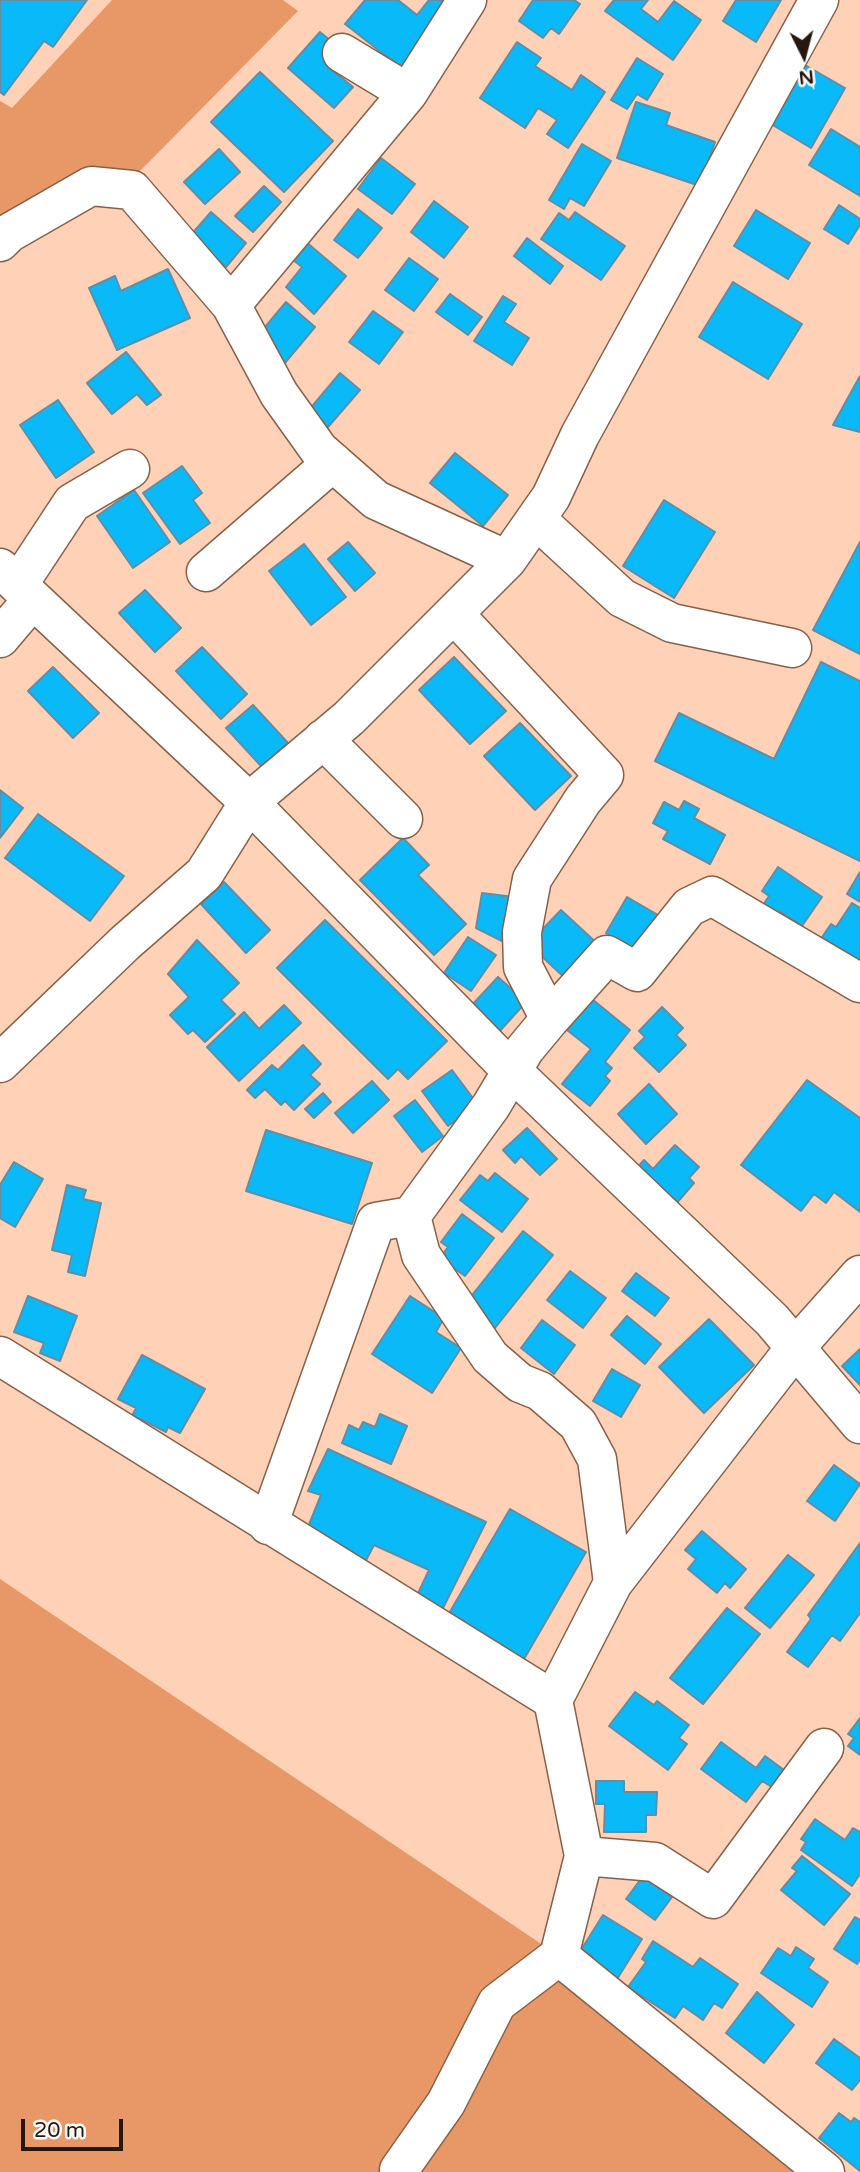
<!DOCTYPE html>
<html>
<head>
<meta charset="utf-8">
<style>
  body { margin:0 }
  #map { position:relative; width:860px; height:2172px; overflow:hidden; background:#ffd1b7; font-family:"Varela Round",sans-serif }
  canvas { display:block }
  .north { position:absolute; left:769px; top:21px; width:70px; height:70px; -webkit-text-stroke:5px #fdfdfd; paint-order:stroke; rotate:174deg; font-size:19px; font-weight:700; line-height:28px; text-align:center; color:#27180e }
  .north::after { content:''; display:block; margin:auto; width:24px; height:32px; background:#27180e; clip-path:polygon(50% 0,100% 100%,50% 72%,0 100%) }
  .scale { position:absolute; left:21px; top:2119px; width:102px; height:32px; box-sizing:border-box; border:4px solid #27180e; border-top:0; padding-left:9px; font-size:21px; line-height:24px; white-space:nowrap; color:#27180e; -webkit-text-stroke:5px #fdfdfd; paint-order:stroke }
</style>
</head>
<body>
<div id="map">
<canvas width="860" height="2172"></canvas>
<div class="north">N</div>
<div class="scale">20 m</div>
</div>
<script>
const ctx = document.querySelector('canvas').getContext('2d');
ctx.lineJoin = 'round';
function paint(path, color) {
  ctx.fillStyle = color;
  ctx.fill(path, 'evenodd');
}
function toPath(rows) {
  const path = new Path2D();
  for (const r of rows) {
    path.moveTo(r[0], r[1]);
    for (let i = 2; i < r.length; i += 2) path.lineTo(r[i], r[i + 1]);
  }
  return path;
}
function stroke(path, color, width, dash) {
  ctx.strokeStyle = color;
  ctx.lineWidth = width;
  ctx.lineCap = dash ? 'butt' : 'round';
  ctx.setLineDash(dash || []);
  ctx.stroke(path);
}
paint(toPath([
  [112,0,283,0,298,11,138,173,0,231,0,101,12,108],
  [0,1579,559,1956,837,2172,0,2172]
]), '#e89766');
const building = toPath([
  [0,0,87,0,53,47,44,41,4,95,0,92,0,0],
  [365,0,398,0,417,15,429,0,459,0,404,70,345,24,365,0],
  [533,0,574,0,580,4,559,34,551,28,543,38,519,21,533,0],
  [614,0,648,0,641,9,658,22,674,1,701,20,673,60,605,11,614,0],
  [736,0,781,0,756,42,723,21,736,0],
  [320,32,337,46,340,62,332,70,353,87,334,108,288,68,320,32],
  [517,42,541,58,535,66,572,90,581,75,605,92,568,148,547,134,557,120,538,108,525,128,480,98,517,42],
  [637,58,663,74,647,100,637,94,627,109,611,100,637,58],
  [805,65,845,88,811,148,771,124,805,65],
  [260,72,333,141,284,192,211,122,260,72],
  [636,102,670,113,666,125,715,142,700,186,617,158,636,102],
  [831,129,860,147,860,196,809,165,831,129],
  [582,144,611,161,584,206,570,198,564,209,549,200,582,144],
  [219,149,240,172,205,204,184,182,219,149],
  [381,158,415,184,392,214,358,189,381,158],
  [264,186,281,202,253,232,235,216,264,186],
  [434,201,468,227,444,258,411,232,434,201],
  [839,205,860,219,860,225,848,244,824,229,839,205],
  [358,209,382,228,358,258,334,240,358,209],
  [756,210,810,243,788,279,734,246,756,210],
  [211,212,246,243,226,267,190,236,211,212],
  [575,212,625,246,601,280,541,239,559,213,569,220,575,212],
  [527,238,563,266,550,284,514,256,527,238],
  [305,241,346,276,314,314,286,287,302,267,288,256,305,241],
  [409,258,438,279,414,311,385,290,409,258],
  [168,269,190,318,117,350,89,288,115,276,121,291,168,269],
  [733,282,802,324,768,379,699,337,733,282],
  [450,294,482,317,468,335,436,312,450,294],
  [503,296,516,304,504,322,529,338,512,365,474,341,503,296],
  [286,302,315,327,284,364,255,339,286,302],
  [373,311,403,332,379,364,349,342,373,311],
  [126,352,161,395,147,405,137,394,112,414,87,383,126,352],
  [340,373,360,390,328,427,309,410,340,373],
  [860,376,860,432,833,425,860,376],
  [58,400,94,452,56,478,20,425,58,400],
  [455,453,508,495,483,526,430,483,455,453],
  [182,466,202,493,193,500,210,523,180,544,143,493,182,466],
  [134,490,170,542,133,568,97,516,134,490],
  [664,500,715,532,674,598,623,566,664,500],
  [348,542,375,573,355,591,328,559,348,542],
  [860,542,860,654,813,630,860,542],
  [304,544,346,597,311,625,269,571,304,544],
  [145,590,181,628,155,652,119,613,145,590],
  [202,647,247,694,221,719,176,671,202,647],
  [454,657,506,711,470,744,419,690,454,657],
  [821,662,860,681,860,861,655,761,679,713,774,759,821,662],
  [53,667,99,713,73,738,28,691,53,667],
  [253,705,288,743,262,767,226,728,253,705],
  [520,723,571,776,535,810,484,756,520,723],
  [0,790,23,808,0,838,0,790],
  [684,801,699,809,694,818,725,835,710,864,663,839,668,831,653,823,664,802,679,810,684,801],
  [38,814,124,876,90,921,5,858,38,814],
  [403,838,429,865,418,875,466,924,434,955,360,880,403,838],
  [778,867,822,897,802,926,779,911,775,918,761,908,769,896,762,891,778,867],
  [860,872,860,902,847,894,860,872],
  [224,882,270,930,246,953,201,904,224,882],
  [482,893,514,897,508,944,476,928,482,893],
  [627,897,658,915,633,958,609,944,613,937,606,933,627,897],
  [852,903,860,908,860,966,820,940,831,924,836,927,852,903],
  [561,910,601,947,568,981,534,949,542,941,537,935,561,910],
  [325,920,447,1041,408,1079,398,1069,388,1079,277,968,325,920],
  [468,937,496,955,471,991,444,973,468,937],
  [197,940,239,983,221,1000,235,1014,205,1042,193,1030,188,1034,170,1015,189,997,168,974,197,940],
  [498,977,526,1002,499,1032,471,1006,498,977],
  [587,995,630,1030,605,1062,612,1068,605,1076,610,1081,590,1106,562,1084,591,1049,562,1026,587,995],
  [284,1005,301,1023,239,1081,207,1047,244,1012,259,1029,284,1005],
  [662,1007,683,1028,676,1035,686,1045,659,1072,634,1048,645,1037,639,1031,662,1007],
  [303,1045,321,1064,310,1075,320,1084,294,1110,285,1101,281,1105,265,1089,255,1098,247,1090,272,1065,278,1070,303,1045],
  [452,1070,478,1105,448,1126,422,1091,452,1070],
  [807,1080,860,1118,860,1212,834,1192,826,1203,814,1194,801,1211,741,1165,807,1080],
  [372,1081,389,1100,353,1133,335,1113,372,1081],
  [649,1084,677,1114,646,1144,618,1114,649,1084],
  [323,1093,331,1102,314,1118,305,1109,323,1093],
  [415,1100,443,1136,422,1152,394,1116,415,1100],
  [527,1128,557,1159,540,1175,521,1156,515,1163,503,1150,527,1128],
  [266,1130,372,1163,352,1224,246,1191,266,1130],
  [675,1145,699,1167,689,1178,694,1183,675,1205,636,1169,644,1160,653,1169,675,1145],
  [14,1162,43,1179,15,1227,0,1218,0,1185,14,1162],
  [495,1173,528,1199,502,1232,460,1200,480,1175,488,1181,495,1173],
  [67,1185,86,1190,83,1199,101,1203,85,1276,68,1272,72,1255,52,1250,67,1185],
  [462,1214,494,1238,465,1276,440,1258,448,1247,441,1242,462,1214],
  [523,1231,553,1255,495,1328,465,1304,523,1231],
  [570,1271,606,1298,583,1328,547,1300,570,1271],
  [636,1273,669,1298,655,1316,622,1291,636,1273],
  [28,1296,77,1316,60,1361,40,1353,44,1343,14,1332,28,1296],
  [410,1296,444,1318,436,1332,461,1348,432,1393,372,1354,410,1296],
  [627,1316,661,1344,645,1364,611,1335,627,1316],
  [709,1319,754,1365,704,1413,659,1367,709,1319],
  [542,1320,575,1345,554,1374,521,1348,542,1320],
  [860,1349,860,1385,842,1366,860,1349],
  [142,1355,205,1389,180,1433,168,1427,166,1432,141,1419,140,1423,131,1418,136,1408,118,1399,142,1355],
  [612,1369,640,1385,621,1417,593,1401,612,1369],
  [380,1414,407,1426,391,1464,342,1443,349,1425,359,1430,363,1422,375,1427,380,1414],
  [328,1449,486,1522,437,1620,413,1604,429,1570,374,1545,363,1566,306,1532,321,1495,308,1491,328,1449],
  [834,1465,860,1484,835,1521,807,1501,834,1465],
  [510,1509,586,1552,520,1666,444,1622,510,1509],
  [702,1531,746,1569,730,1588,725,1583,717,1593,688,1569,696,1559,685,1550,702,1531],
  [860,1543,860,1613,840,1641,832,1635,808,1667,787,1652,811,1619,808,1615,860,1543],
  [788,1555,814,1575,770,1628,745,1608,788,1555],
  [727,1608,760,1634,703,1704,670,1678,727,1608],
  [635,1692,654,1705,657,1701,689,1725,679,1738,687,1744,668,1770,609,1726,635,1692],
  [860,1718,860,1755,848,1746,854,1738,848,1734,860,1718],
  [721,1742,756,1768,765,1756,784,1770,772,1787,762,1781,746,1802,701,1769,721,1742],
  [596,1781,624,1781,624,1792,657,1792,656,1815,646,1815,646,1832,604,1832,605,1804,596,1804,596,1781],
  [815,1819,845,1840,853,1828,860,1832,860,1874,852,1886,801,1850,806,1842,801,1839,815,1819],
  [802,1856,850,1894,824,1925,781,1890,797,1871,792,1868,802,1856],
  [643,1876,672,1897,655,1920,626,1899,643,1876],
  [603,1915,642,1939,614,1984,588,1963,592,1956,581,1950,603,1915],
  [855,1917,860,1920,860,1959,857,1964,834,1949,855,1917],
  [653,1941,693,1967,700,1958,738,1984,722,2008,714,2003,703,2020,683,2006,675,2018,628,1987,646,1962,642,1959,653,1941],
  [796,1947,814,1959,808,1968,828,1982,812,2007,761,1973,778,1948,791,1956,796,1947],
  [757,1992,794,2025,764,2063,726,2033,757,1992],
  [834,2039,860,2058,860,2080,852,2090,816,2063,834,2039],
  [839,2113,851,2122,854,2118,860,2122,860,2171,819,2138,839,2113]
]);
paint(building, '#0abaf8');
stroke(building, '#5f8ea6', 2);
const minor = toPath([
  [408,93,467,0],
  [0,242,9,233,91,186,132,190,231,305,279,394,319,450,376,500,507,560],
  [231,305,408,93,342,53],
  [536,519,622,598,672,623,792,648],
  [0,568,249,802,512,1071,772,1320,860,1424],
  [206,572,333,462],
  [18,585,72,503,130,469],
  [0,638,33,599],
  [323,739,403,819],
  [550,1019,607,955,637,972,689,907,712,896,860,983],
  [0,1063,125,943,204,874,249,802,349,718,507,560,551,497,580,435,819,0],
  [411,1216,421,1255,490,1357,520,1383,540,1391,578,1424,597,1459,613,1583],
  [0,1356,553,1700,584,1856,559,1956,825,2172],
  [268,1525,376,1222,411,1216,491,1106,525,1049,550,1019,523,967,522,932,532,879,583,800,604,775,454,614],
  [553,1700,613,1583,795,1348,860,1275],
  [584,1856,655,1862,713,1899,824,1748],
  [399,2170,446,2103,497,2003,559,1956]
]);
stroke(minor, '#876049', 41);
stroke(minor, '#fff', 38);
</script>
</body>
</html>
